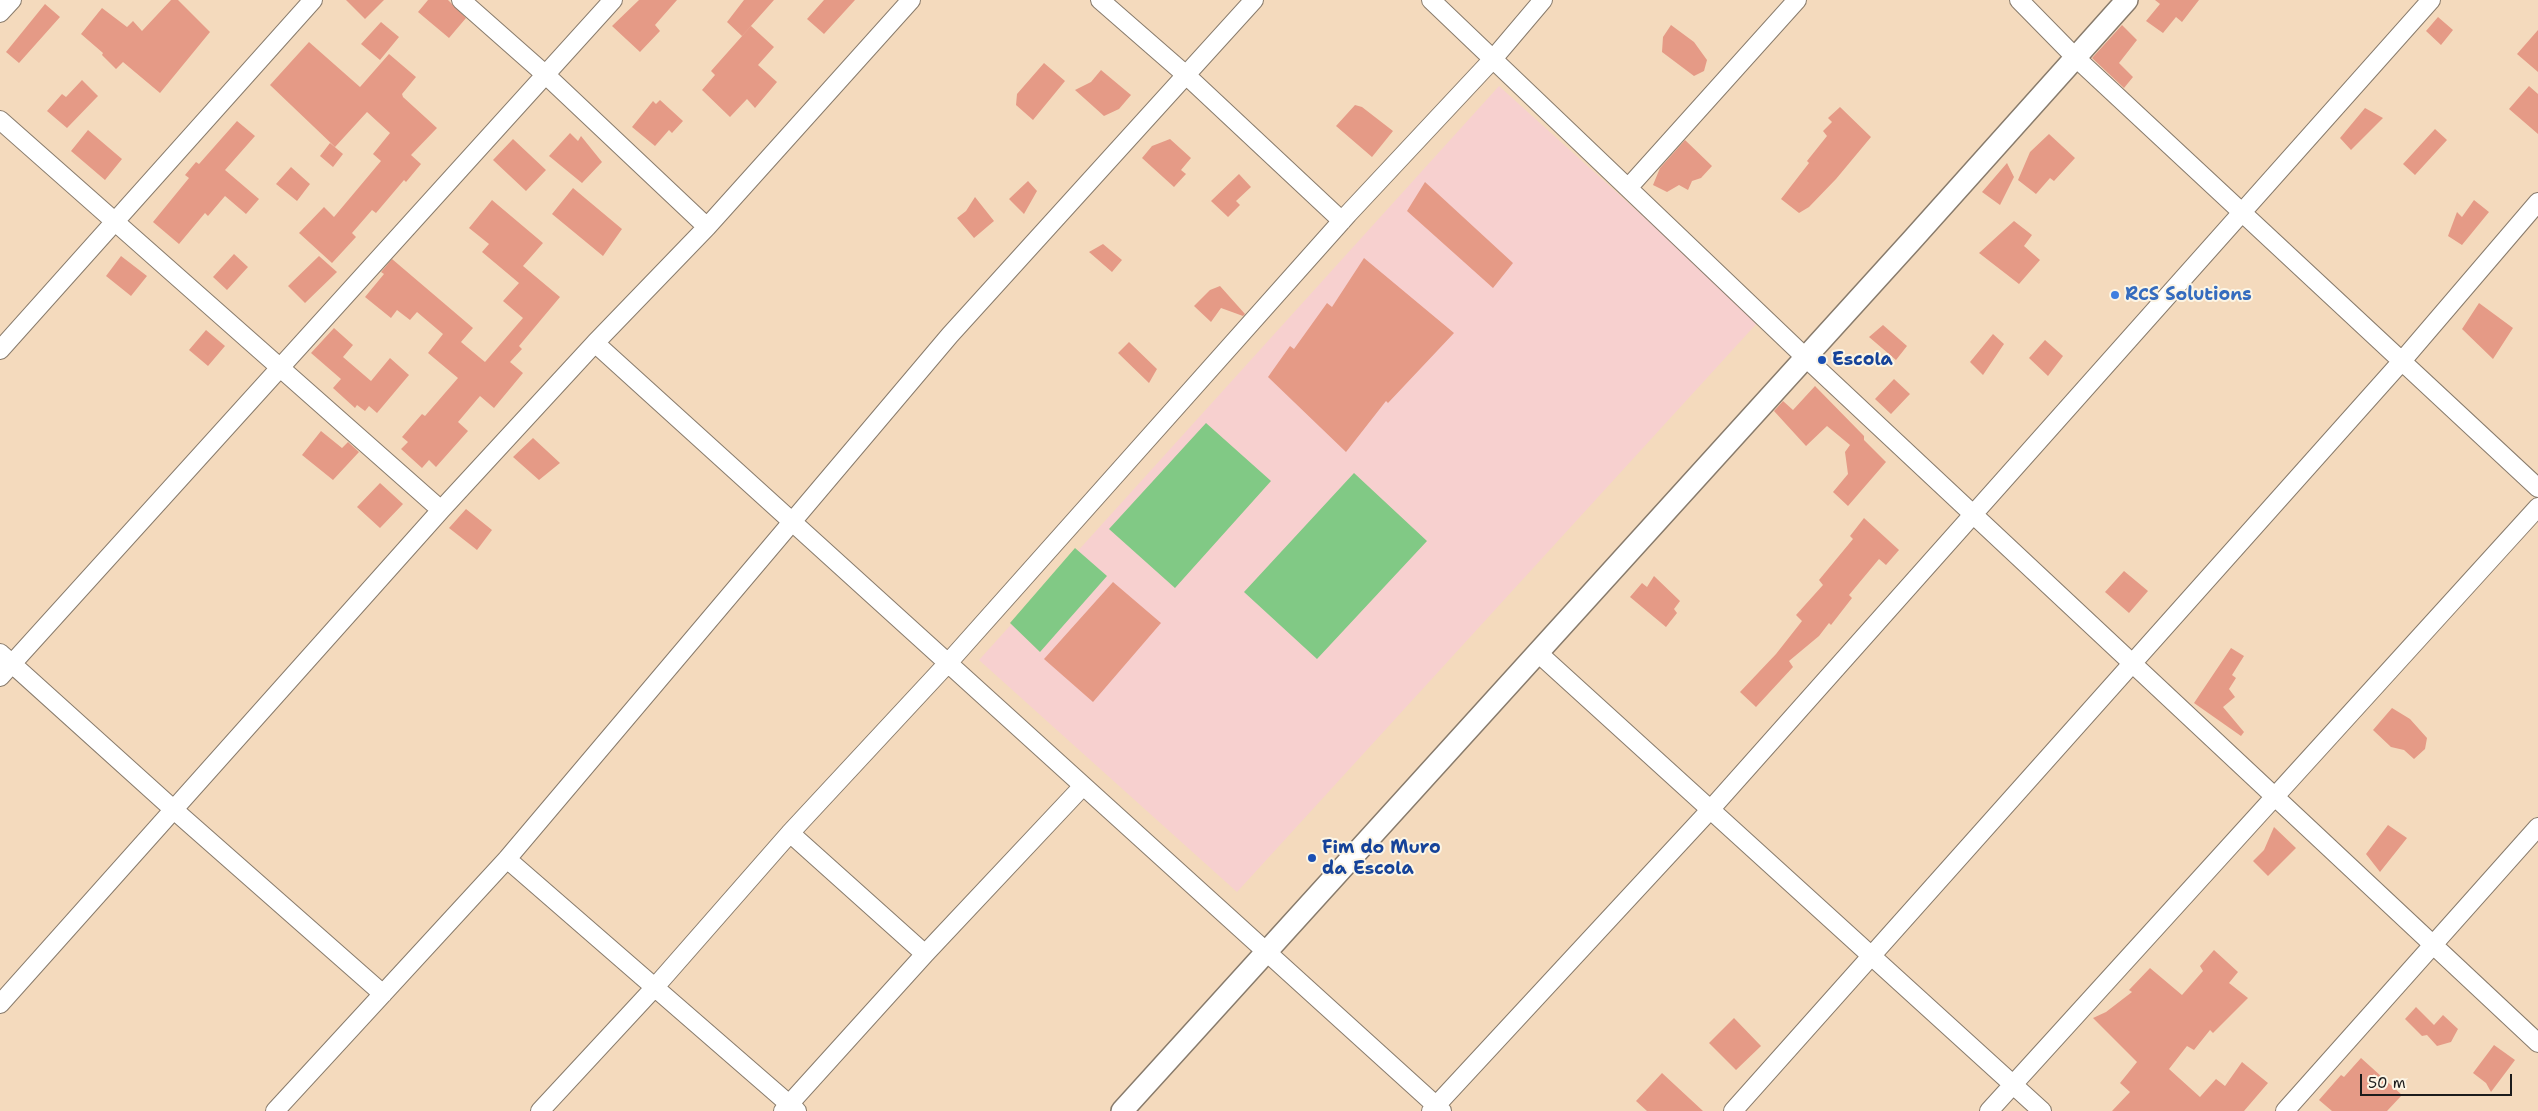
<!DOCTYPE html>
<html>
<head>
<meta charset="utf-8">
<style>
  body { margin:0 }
  #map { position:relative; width:2538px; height:1111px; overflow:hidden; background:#f4dabd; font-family:"Shantell Sans",sans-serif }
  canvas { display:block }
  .scale { position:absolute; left:2360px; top:1074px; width:152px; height:22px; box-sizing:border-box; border:2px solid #1c1c1c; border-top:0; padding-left:6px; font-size:15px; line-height:18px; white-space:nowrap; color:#1c1c1c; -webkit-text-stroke:4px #fcf5e5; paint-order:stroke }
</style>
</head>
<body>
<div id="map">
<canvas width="2538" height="1111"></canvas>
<div class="scale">50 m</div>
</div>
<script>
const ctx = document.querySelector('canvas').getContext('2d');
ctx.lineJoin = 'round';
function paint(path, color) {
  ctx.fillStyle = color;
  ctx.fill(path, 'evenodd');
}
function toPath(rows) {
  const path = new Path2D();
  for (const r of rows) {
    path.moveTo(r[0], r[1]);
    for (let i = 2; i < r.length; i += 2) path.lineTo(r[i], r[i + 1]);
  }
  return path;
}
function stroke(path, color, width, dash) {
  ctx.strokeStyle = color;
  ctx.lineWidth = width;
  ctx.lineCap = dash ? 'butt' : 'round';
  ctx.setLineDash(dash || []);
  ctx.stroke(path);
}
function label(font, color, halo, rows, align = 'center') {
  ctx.font = font + ' "Shantell Sans",sans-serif';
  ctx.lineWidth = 4;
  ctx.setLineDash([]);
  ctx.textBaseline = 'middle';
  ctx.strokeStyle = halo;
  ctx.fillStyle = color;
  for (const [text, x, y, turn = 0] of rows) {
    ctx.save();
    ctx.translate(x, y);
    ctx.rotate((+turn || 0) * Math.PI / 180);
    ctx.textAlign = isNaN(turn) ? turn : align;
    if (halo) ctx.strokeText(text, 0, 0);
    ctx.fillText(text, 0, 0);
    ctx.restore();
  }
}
paint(toPath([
  [1499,86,1759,321,1237,892,979,660]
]), '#f7d0cf');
paint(toPath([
  [1206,423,1271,481,1175,588,1109,529],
  [1354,473,1427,541,1317,659,1244,592],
  [1075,548,1107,576,1040,652,1010,623]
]), '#81c985');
paint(toPath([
  [171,0,178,0,210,32,160,93,123,62,116,69,102,55,103,53,81,34,102,8,127,27,133,21,142,31],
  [346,0,384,0,365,19],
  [428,0,448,0,466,18,449,38,418,12],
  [639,0,677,0,655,25,660,31,640,52,612,26],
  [744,0,774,0,742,36,727,22],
  [824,0,855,0,824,34,807,19],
  [2155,0,2199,0,2182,22,2176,17,2163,33,2146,21,2160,4],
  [45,4,60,17,19,63,6,52],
  [2438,17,2453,30,2441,45,2426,31],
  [381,22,399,37,380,60,361,44],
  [1671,25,1694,42,1707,60,1704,71,1694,76,1662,52,1663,37],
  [2122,25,2137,40,2119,63,2133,77,2124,88,2092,58],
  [751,26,774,47,758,65,777,82,755,108,747,99,730,117,702,90,715,75,711,71],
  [2538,30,2538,72,2517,54],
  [309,42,360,87,389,54,416,77,402,94,403,97,437,128,411,155,421,164,406,182,404,180,376,213,372,210,352,233,356,237,332,263,299,233,324,207,334,217,381,161,373,154,390,133,367,112,335,147,270,85],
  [1044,63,1065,81,1033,120,1016,105,1017,94],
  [1101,70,1131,95,1119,109,1104,116,1075,90,1091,82],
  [82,80,98,96,67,128,47,111,62,94,66,97],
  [2529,86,2538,94,2538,134,2509,109],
  [660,100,683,121,672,133,669,130,655,146,632,127,653,101,656,104],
  [1355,105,1362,107,1393,131,1372,157,1336,126],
  [1840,107,1871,137,1836,179,1809,207,1799,213,1781,199,1809,163,1807,161,1827,136,1823,131,1832,122,1828,118],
  [2365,108,2383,118,2351,150,2340,138],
  [237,121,255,136,225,170,259,199,246,214,225,196,208,216,205,213,179,244,153,222,189,178,185,175,196,162,199,164],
  [2435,129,2447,140,2415,175,2403,164],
  [88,130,122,159,105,180,71,151],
  [570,133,578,141,581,136,602,162,582,183,549,156],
  [2049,134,2075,158,2054,181,2050,178,2036,194,2018,180,2030,152],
  [513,139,546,170,526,191,493,160],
  [1170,139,1191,158,1181,170,1186,174,1174,187,1142,158,1152,146],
  [1685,140,1712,166,1701,178,1692,181,1688,190,1679,185,1667,192,1653,185,1660,168],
  [330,143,343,154,333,167,320,156],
  [2007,163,2014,177,2000,205,1982,192],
  [291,167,310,184,297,201,276,184],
  [1239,174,1251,187,1236,201,1240,205,1228,217,1211,201],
  [1028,181,1037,191,1024,214,1009,199],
  [1425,182,1513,263,1493,288,1407,211],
  [573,188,622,229,603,256,552,214],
  [975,197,994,221,974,238,957,218,966,211],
  [492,200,543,243,523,266,560,297,519,346,522,349,510,362,523,373,494,408,480,396,458,422,468,431,436,467,429,460,422,468,401,449,408,442,402,437,422,414,425,416,458,378,428,353,443,334,417,312,410,320,397,310,391,318,365,297,384,274,381,272,392,259,473,328,461,342,485,362,523,318,503,301,519,283,482,252,489,244,469,228],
  [2474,200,2489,212,2462,245,2448,236,2457,212,2462,217],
  [2014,221,2032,235,2024,246,2040,260,2019,284,1979,253],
  [1103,244,1122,260,1112,272,1089,252],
  [234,254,248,267,227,290,213,277],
  [121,256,147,276,131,296,106,276],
  [319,256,337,272,305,303,288,286],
  [1364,258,1454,333,1388,403,1386,401,1346,452,1268,377,1290,346,1294,349,1327,303,1332,307],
  [1220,286,1245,314,1243,316,1221,308,1211,322,1194,306,1210,290],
  [2479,303,2513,328,2493,359,2462,329],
  [1883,325,1907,346,1896,360,1869,337],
  [334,328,353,345,343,357,371,381,390,358,409,375,377,413,369,406,365,411,357,405,355,408,333,388,341,379,311,353],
  [206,330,225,346,208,366,189,350],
  [1993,334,2004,344,1983,375,1970,362],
  [2045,340,2063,356,2048,376,2029,358],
  [1129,342,1157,369,1149,383,1118,353],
  [1894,379,1910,394,1891,414,1875,399],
  [1815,386,1864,436,1864,440,1886,462,1848,506,1833,492,1848,474,1845,452,1850,445,1827,426,1806,446,1774,411,1783,401,1793,410],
  [321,431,342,448,348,442,359,452,333,480,302,455],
  [533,438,560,463,539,480,513,457],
  [380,483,403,504,380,528,357,507],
  [466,509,492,530,477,550,449,528],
  [1864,518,1899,550,1886,565,1879,559,1849,595,1852,598,1831,625,1829,623,1819,636,1789,661,1793,667,1756,707,1740,692,1776,654,1802,621,1796,615,1823,585,1819,580,1853,539,1850,536],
  [2124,571,2148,591,2129,613,2105,592],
  [1654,576,1680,601,1674,609,1677,613,1666,627,1630,597,1642,583,1647,587],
  [1113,582,1161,623,1093,702,1044,659],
  [2231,648,2244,656,2232,675,2236,678,2229,689,2235,697,2223,707,2244,732,2241,736,2194,703],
  [2392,708,2410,719,2427,738,2425,749,2414,759,2404,750,2391,747,2373,730],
  [2388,825,2407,838,2380,872,2366,854],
  [2274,827,2296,848,2268,876,2253,861,2264,850],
  [2214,950,2238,972,2229,983,2248,998,2213,1033,2210,1030,2194,1050,2187,1046,2169,1069,2200,1097,2216,1079,2225,1086,2242,1062,2268,1083,2244,1111,2112,1111,2130,1092,2120,1083,2137,1062,2093,1018,2106,1012,2132,992,2129,990,2150,968,2182,995,2203,971,2200,966],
  [2416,1007,2434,1025,2443,1015,2458,1029,2451,1042,2437,1046,2427,1035,2422,1036,2405,1019],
  [1734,1018,1761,1046,1736,1070,1709,1043],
  [2494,1045,2515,1060,2491,1092,2486,1083,2473,1073],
  [2361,1058,2402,1095,2387,1111,2332,1111,2319,1100,2341,1075,2344,1077],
  [1662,1073,1703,1111,1647,1111,1636,1101]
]), '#e59a86');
const minor = toPath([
  [461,0,547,76,707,227],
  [1100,0,1186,75,1342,221],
  [1431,0,1805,357,2538,1043],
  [2019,0,2075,57,2538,488],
  [0,13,12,0],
  [0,120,441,510],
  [1628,188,1797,0],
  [595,343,1442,1111],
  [0,350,313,0],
  [1537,652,2042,1111],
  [0,653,173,809,383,994],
  [0,677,613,0],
  [790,833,925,954],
  [507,859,797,1111],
  [0,1004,441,510,595,343,707,227,911,0],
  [275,1111,507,859,950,335,1254,0],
  [540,1111,655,987,790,833,948,663,1348,214,1493,59,1543,0],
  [783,1111,925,954,1083,786],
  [1431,1111,1710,810,2431,0],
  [1733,1111,2402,361,2538,202],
  [1989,1111,2538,507],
  [2285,1111,2538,827]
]);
const tertiary = toPath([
  [1122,1111,1913,239,2127,0]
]);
stroke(minor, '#887b6c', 20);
stroke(tertiary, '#887b6c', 24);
stroke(minor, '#fff', 18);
stroke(tertiary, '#fff', 21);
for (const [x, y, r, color] of [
  [2115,295,5,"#3f7fe0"],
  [1822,360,5,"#1a4fb4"],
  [1312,858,5,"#1a4fb4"]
]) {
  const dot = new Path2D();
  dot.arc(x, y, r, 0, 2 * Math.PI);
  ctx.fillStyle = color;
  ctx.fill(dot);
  stroke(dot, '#fcf5e5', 2);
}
label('bold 18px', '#366cbe', '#fcf5e5', [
  ["RCS Solutions",2125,295]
], 'left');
label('bold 18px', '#164399', '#fcf5e5', [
  ["Escola",1832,360],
  ["Fim do Muro",1322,848],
  ["da Escola",1322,869]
], 'left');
</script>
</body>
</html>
